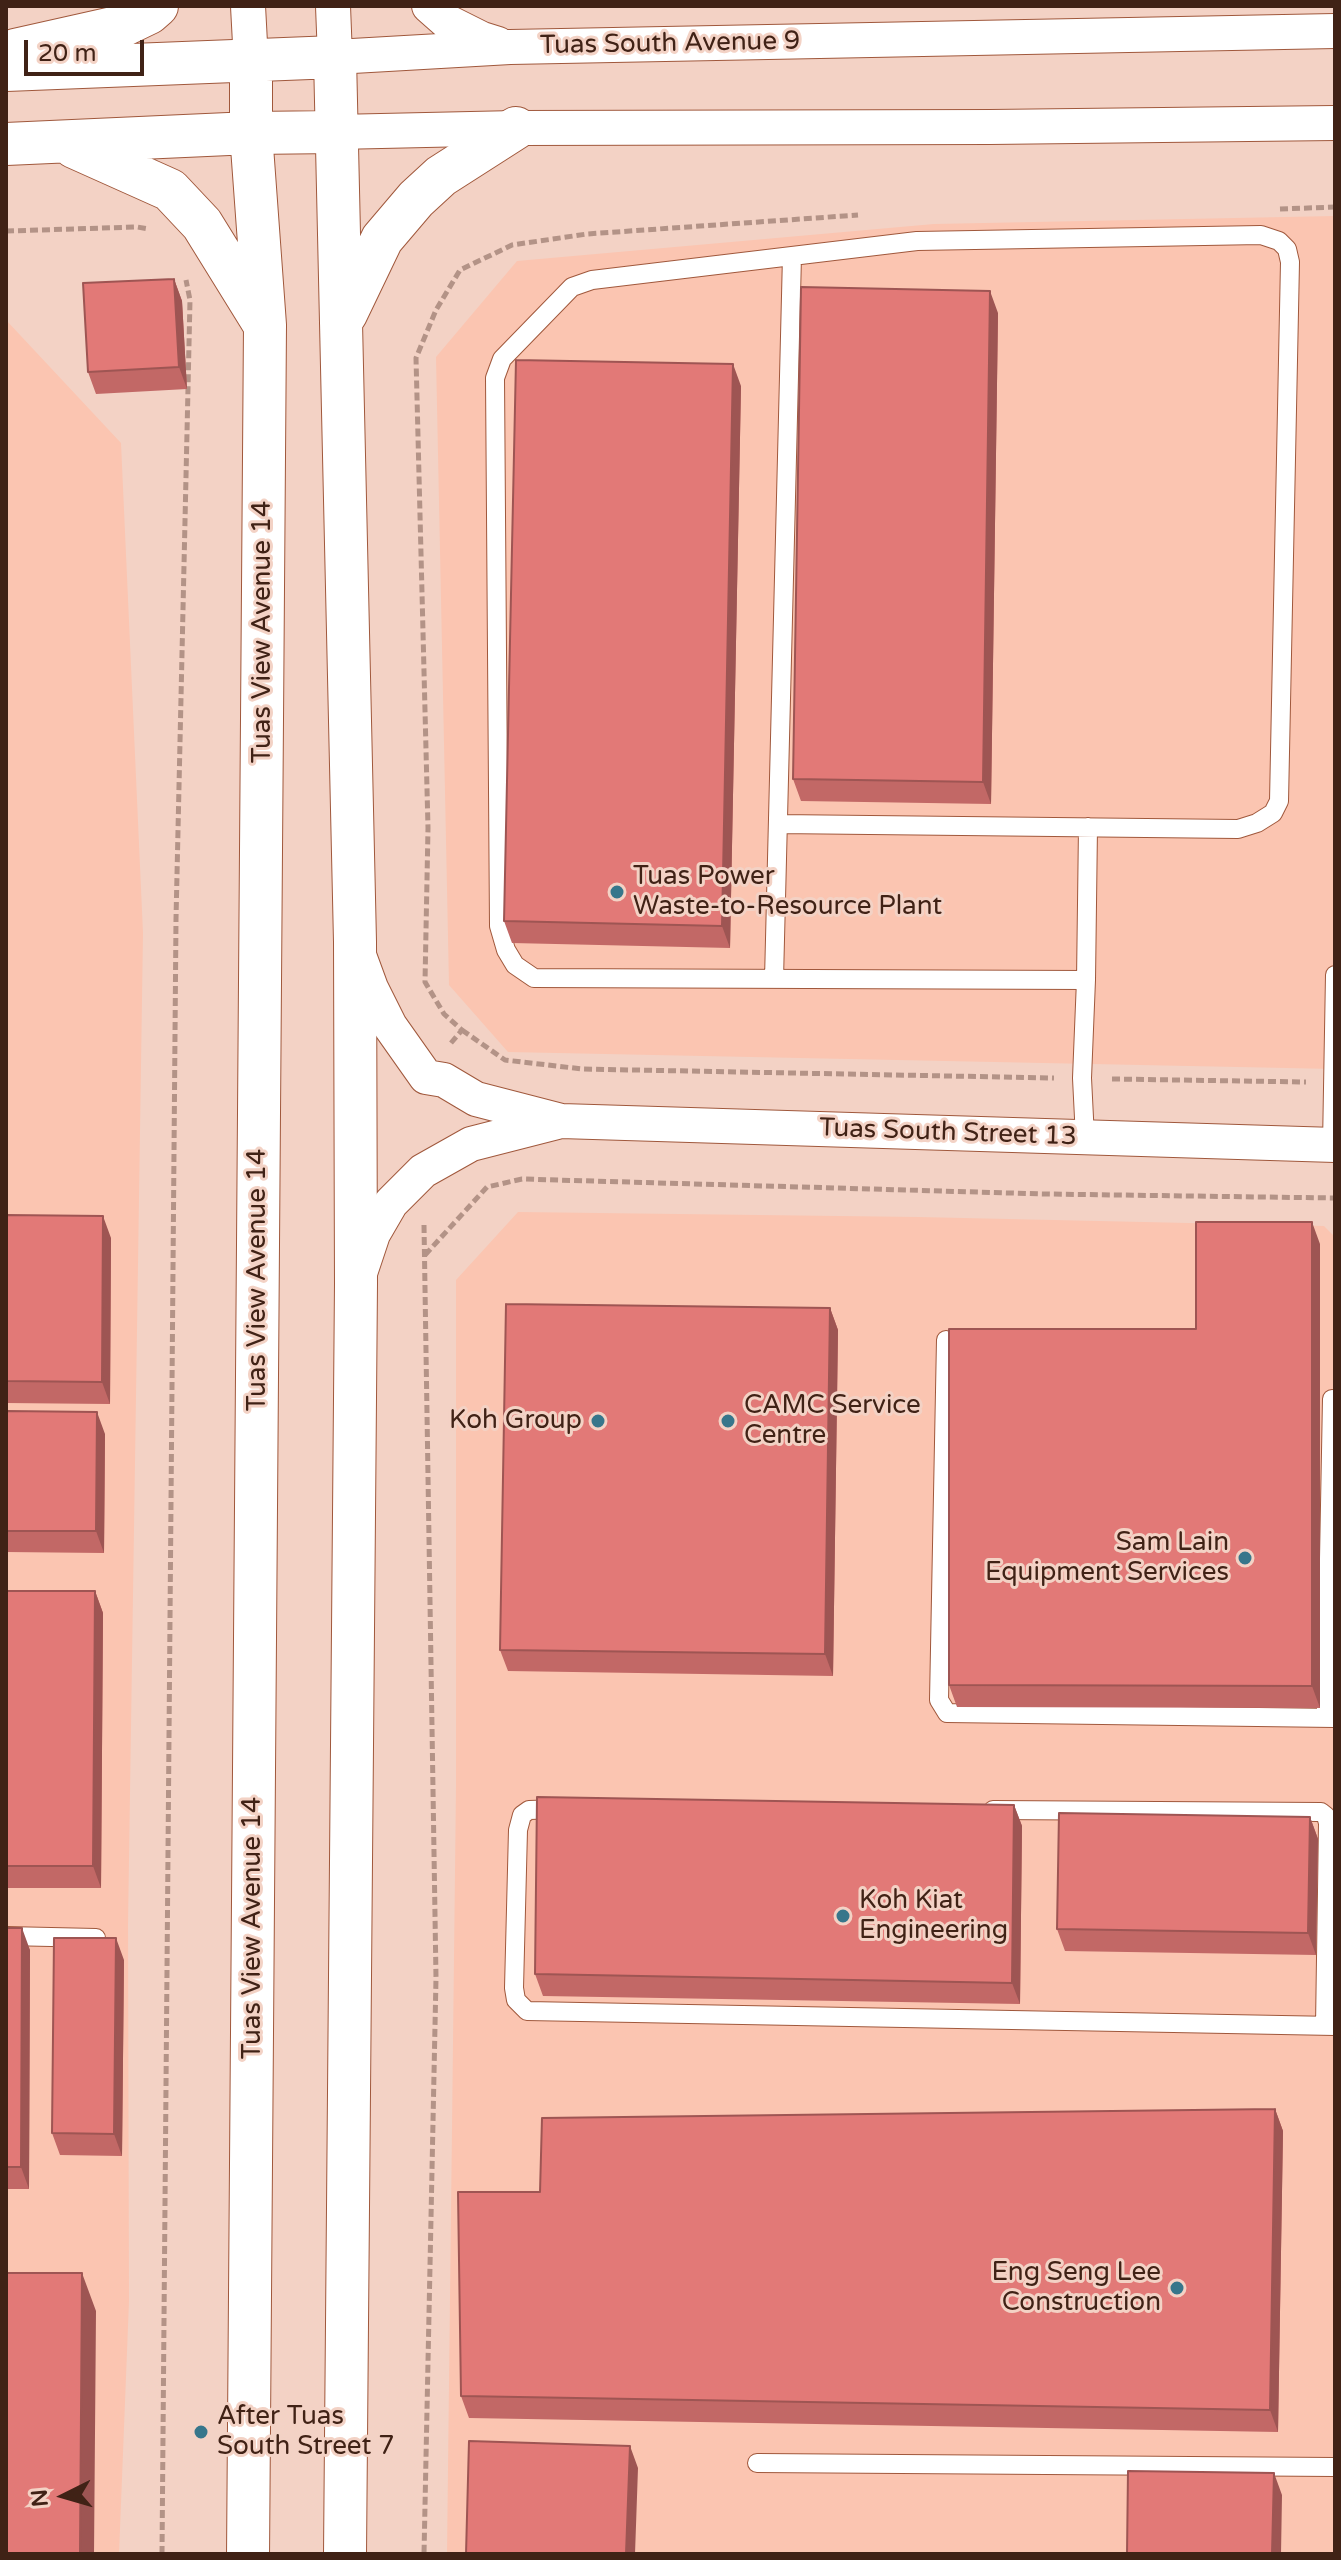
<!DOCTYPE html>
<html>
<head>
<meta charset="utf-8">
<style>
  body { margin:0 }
  #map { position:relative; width:1341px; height:2560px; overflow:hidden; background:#f3d2c5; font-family:"Varela Round",sans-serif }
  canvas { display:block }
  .frame { position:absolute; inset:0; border:8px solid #402216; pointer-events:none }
  .north { position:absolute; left:24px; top:2456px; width:80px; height:80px; -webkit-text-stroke:6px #f3d2c5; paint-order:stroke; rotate:265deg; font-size:22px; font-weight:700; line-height:32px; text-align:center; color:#402216 }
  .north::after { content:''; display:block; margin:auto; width:28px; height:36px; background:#402216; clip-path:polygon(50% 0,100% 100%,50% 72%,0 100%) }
  .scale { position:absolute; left:24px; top:40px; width:120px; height:36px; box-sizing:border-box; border:4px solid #402216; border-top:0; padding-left:10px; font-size:24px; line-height:28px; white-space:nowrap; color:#402216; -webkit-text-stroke:6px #f3d2c5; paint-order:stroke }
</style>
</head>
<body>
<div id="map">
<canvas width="1341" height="2560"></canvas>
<div class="frame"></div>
<div class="north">N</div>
<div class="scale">20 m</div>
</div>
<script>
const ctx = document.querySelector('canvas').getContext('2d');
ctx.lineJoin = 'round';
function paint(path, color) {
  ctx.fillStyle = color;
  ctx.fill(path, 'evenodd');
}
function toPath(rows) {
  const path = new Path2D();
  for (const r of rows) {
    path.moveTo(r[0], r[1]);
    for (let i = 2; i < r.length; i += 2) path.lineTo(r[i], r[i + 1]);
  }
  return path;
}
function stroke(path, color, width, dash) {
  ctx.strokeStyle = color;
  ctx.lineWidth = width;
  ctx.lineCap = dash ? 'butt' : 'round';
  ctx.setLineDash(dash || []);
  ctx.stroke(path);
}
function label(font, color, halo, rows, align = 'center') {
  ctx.font = font + ' "Varela Round",sans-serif';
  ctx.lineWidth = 6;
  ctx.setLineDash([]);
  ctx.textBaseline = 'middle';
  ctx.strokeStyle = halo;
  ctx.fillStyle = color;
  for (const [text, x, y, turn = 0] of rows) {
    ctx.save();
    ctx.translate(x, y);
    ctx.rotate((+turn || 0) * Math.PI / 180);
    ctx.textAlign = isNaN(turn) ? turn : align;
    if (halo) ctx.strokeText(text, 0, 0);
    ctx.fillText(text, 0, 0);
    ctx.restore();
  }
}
paint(toPath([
  [1335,216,1335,1069,508,1052,449,985,436,357,517,261,934,224],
  [6,320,121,443,143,933,128,1924,129,2301,119,2554,6,2554],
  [518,1212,918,1217,1324,1226,1335,1237,1335,2554,447,2554,456,1787,456,1280]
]), '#fbc5b1');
const service = toPath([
  [778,824,1238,829,1257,823,1273,813,1279,801,1290,262,1287,249,1279,241,1261,235,917,241,592,280,572,287,502,359,495,378,499,926,506,950,515,965,534,978,1086,980],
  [774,979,792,256],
  [1085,1138,1082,1078,1086,980,1088,827],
  [1332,1145,1335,975],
  [946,1340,939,1700,947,1713,1335,1718],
  [1326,1718,1332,1399],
  [559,1809,529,1810,522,1815,518,1830,514,1988,516,2000,527,2011,1335,2026],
  [993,1810,1321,1812,1326,1816,1328,1823,1325,2026],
  [6,1936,96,1938],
  [757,2463,1335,2467]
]);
const minor = toPath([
  [248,6,251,62],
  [333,6,335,57,510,47,1335,31],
  [429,6,446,21,482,39,498,44],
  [336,132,516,128,990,127,1335,123],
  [360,958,371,988,390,1026,426,1077,444,1080,476,1099,561,1121,1335,1145],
  [361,1270,373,1234,391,1203,423,1171,471,1144,557,1122]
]);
const tertiary = toPath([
  [15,50,122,26,149,13,157,6],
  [6,70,335,57,355,942,356,1283,345,2554],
  [6,144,251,133,336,132],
  [74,147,170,190,202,224,262,321],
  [346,314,382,239,416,199,441,176,516,128],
  [248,2554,265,325,251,133,251,62]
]);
stroke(service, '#a0583c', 20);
stroke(minor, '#a0583c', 36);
stroke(tertiary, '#a0583c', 44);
stroke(toPath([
  [1280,209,1335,207],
  [6,231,137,227,149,229],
  [462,1030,505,1060,582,1069,1054,1078],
  [451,1043,462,1030,444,1014,425,982,428,828,416,358,436,310,460,270,512,245,587,234,858,215],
  [1112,1079,1306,1082],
  [424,1225,436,1978,424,2554],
  [425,1255,487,1187,522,1179,1045,1194,1335,1198],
  [162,2554,176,919,190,300,186,280]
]), '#b39387', 5, [8, 4]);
stroke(service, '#fff', 18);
stroke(minor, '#fff', 34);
stroke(tertiary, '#fff', 42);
paint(toPath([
  [174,279,182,301,187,389,96,394,88,372],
  [998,313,991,804,801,801,793,779],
  [741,386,730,948,512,943,504,921],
  [6,1215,111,1238,110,1404,6,1403],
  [1320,1244,1320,1708,957,1707,949,1685,1196,1329],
  [830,1308,838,1330,833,1676,508,1671,500,1650],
  [6,1411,105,1434,104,1553,6,1552],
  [6,1591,95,1591,103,1613,101,1888,6,1888],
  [1014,1805,1022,1826,1020,2004,543,1996,535,1974],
  [1310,1817,1318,1839,1316,1955,1065,1951,1057,1929],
  [6,1928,30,1950,29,2189,6,2189],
  [124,1960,122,2156,60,2155,52,2133],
  [1275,2109,1283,2131,1278,2432,469,2418,461,2396,540,2192]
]), '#c26866');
paint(toPath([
  [174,279,182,301,187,389,179,367],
  [990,291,998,313,991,804,983,782],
  [733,364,741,386,730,948,722,926],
  [103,1216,111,1238,110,1404,102,1382],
  [1312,1222,1320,1244,1320,1708,1312,1686],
  [830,1308,838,1330,833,1676,825,1654],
  [97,1412,105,1434,104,1553,96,1531],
  [95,1591,103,1613,101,1888,93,1866],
  [1014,1805,1022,1826,1020,2004,1012,1983],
  [1310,1817,1318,1839,1316,1955,1308,1933],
  [22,1928,30,1950,29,2189,21,2167],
  [116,1938,124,1960,122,2156,114,2134],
  [1275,2109,1283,2131,1278,2432,1270,2410],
  [82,2273,96,2311,94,2554,80,2554],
  [630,2446,638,2468,635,2554,626,2554],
  [1274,2473,1282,2495,1281,2554,1272,2554]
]), '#9e5553');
const building = toPath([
  [174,279,179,367,88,372,83,283,174,279],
  [801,287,990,291,983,782,793,779,801,287],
  [516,360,733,364,722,926,504,921,516,360],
  [6,1215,103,1216,102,1382,6,1381,6,1215],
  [1196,1222,1312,1222,1312,1686,949,1685,949,1329,1196,1329,1196,1222],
  [506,1304,830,1308,825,1654,500,1650,506,1304],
  [6,1411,97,1412,96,1531,6,1531,6,1411],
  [6,1591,95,1591,93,1866,6,1866,6,1591],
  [537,1797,1014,1805,1012,1983,535,1974,537,1797],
  [1059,1813,1310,1817,1308,1933,1057,1929,1059,1813],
  [6,1928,22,1928,21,2167,6,2167,6,1928],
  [54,1938,116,1938,114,2134,52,2133,54,1938],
  [1275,2109,1270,2410,461,2396,458,2192,540,2192,542,2118,1275,2109],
  [6,2273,82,2273,80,2554,6,2554,6,2273],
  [469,2441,630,2446,626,2554,466,2554,469,2441],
  [1128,2471,1274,2473,1272,2554,1127,2554,1128,2471]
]);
paint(building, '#e27977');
stroke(building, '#9e5553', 2);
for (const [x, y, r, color] of [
  [617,892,8,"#37768b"],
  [598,1421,8,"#37768b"],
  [728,1421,8,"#37768b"],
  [1245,1558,8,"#37768b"],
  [843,1916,8,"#37768b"],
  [1177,2288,8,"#37768b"],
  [201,2432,8,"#37768b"]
]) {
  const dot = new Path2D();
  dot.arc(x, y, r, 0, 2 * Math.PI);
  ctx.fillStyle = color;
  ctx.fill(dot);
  stroke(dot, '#f3d2c5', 3);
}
label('26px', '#402216', '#f3d2c5', [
  ["Tuas South Avenue 9",670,44,-1],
  ["Tuas View Avenue 14",263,632,-90],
  ["Tuas South Street 13",948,1133,2],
  ["Tuas View Avenue 14",258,1280,-90],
  ["Tuas View Avenue 14",253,1928,-90]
]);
label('26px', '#402216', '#f3d2c5', [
  ["Tuas Power",633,877],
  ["Waste-to-Resource Plant",633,907],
  ["CAMC Service",744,1406],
  ["Centre",744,1436],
  ["Koh Group",582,1421,"right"],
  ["Sam Lain",1229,1543,"right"],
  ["Equipment Services",1229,1573,"right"],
  ["Koh Kiat",859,1901],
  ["Engineering",859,1931],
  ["Eng Seng Lee",1161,2273,"right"],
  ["Construction",1161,2303,"right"],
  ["After Tuas",217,2417],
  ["South Street 7",217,2447]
], 'left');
</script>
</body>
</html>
